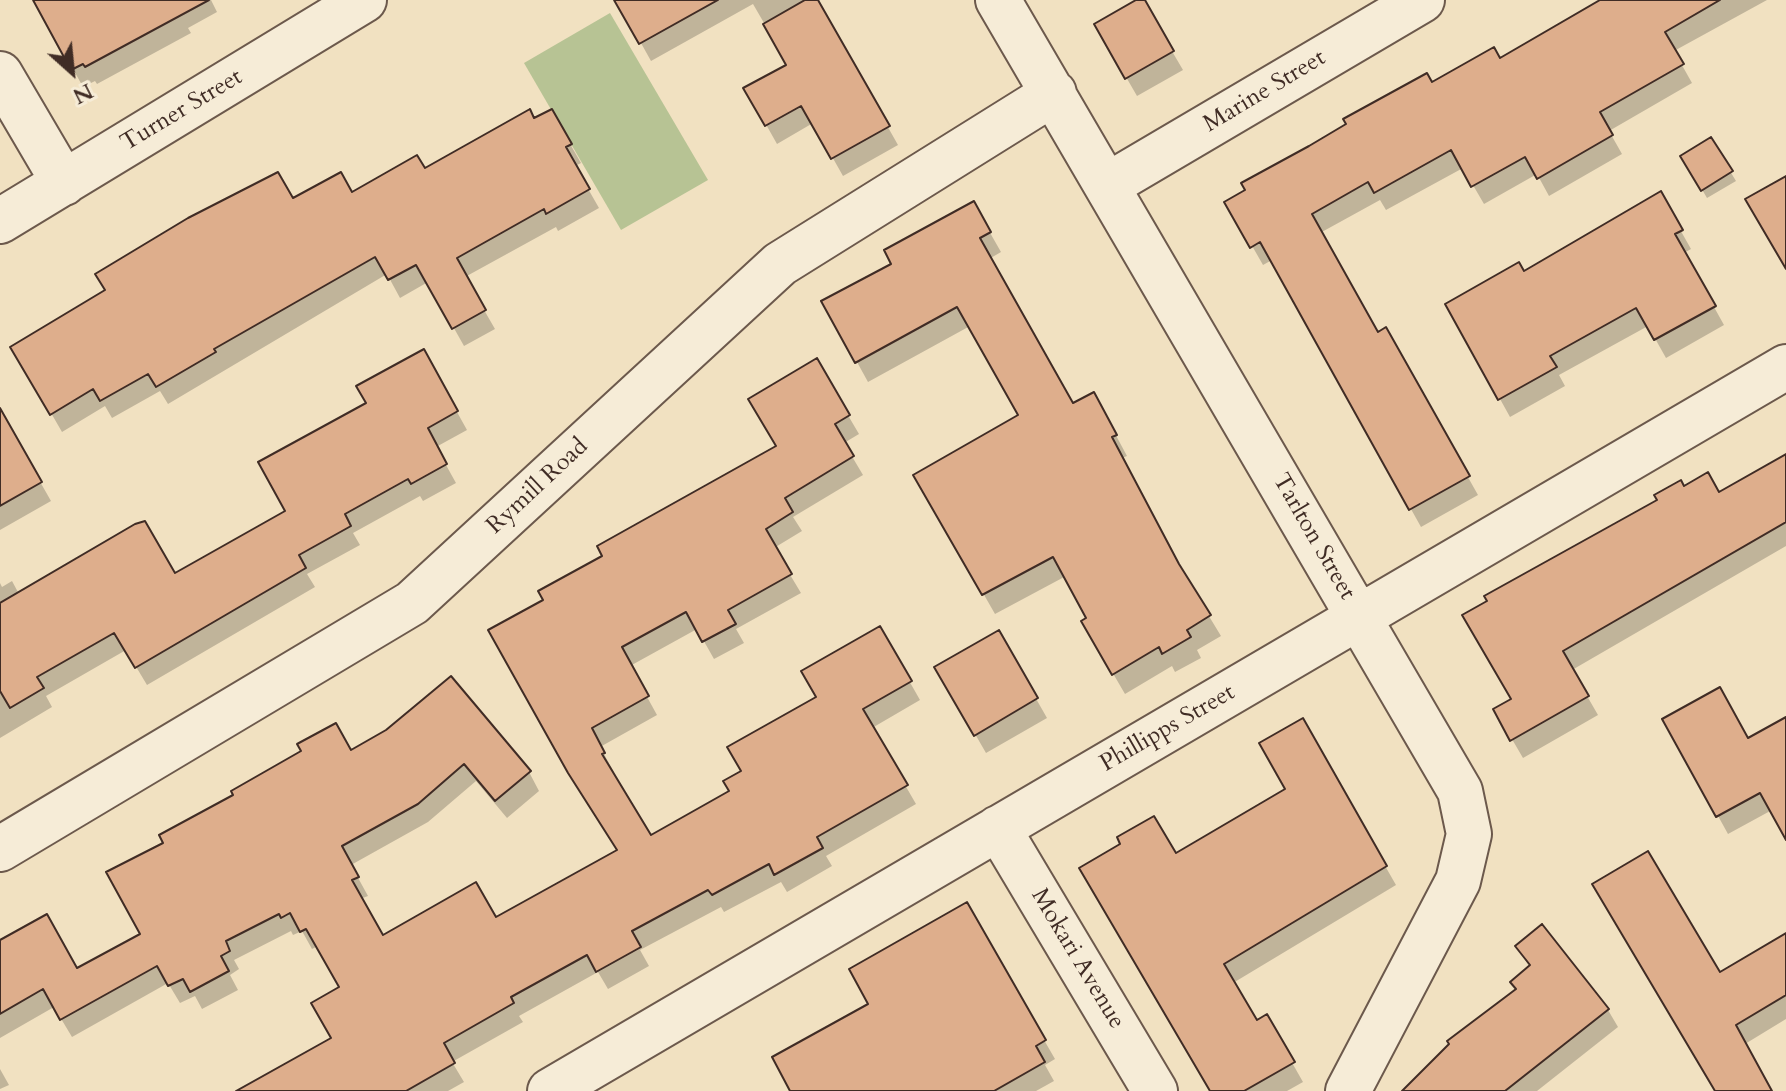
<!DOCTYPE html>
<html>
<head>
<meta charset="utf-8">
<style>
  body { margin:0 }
  #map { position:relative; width:1786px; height:1091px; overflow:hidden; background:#f1e1c1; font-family:Cardo,serif }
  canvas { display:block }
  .north { position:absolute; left:32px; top:32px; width:80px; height:80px; -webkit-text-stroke:6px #f6ecd7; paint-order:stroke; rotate:153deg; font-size:22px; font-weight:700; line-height:32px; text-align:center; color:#402c25 }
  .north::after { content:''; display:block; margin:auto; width:28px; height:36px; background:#402c25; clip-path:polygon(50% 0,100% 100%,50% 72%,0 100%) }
</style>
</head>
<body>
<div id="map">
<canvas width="1786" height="1091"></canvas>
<div class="north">N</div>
</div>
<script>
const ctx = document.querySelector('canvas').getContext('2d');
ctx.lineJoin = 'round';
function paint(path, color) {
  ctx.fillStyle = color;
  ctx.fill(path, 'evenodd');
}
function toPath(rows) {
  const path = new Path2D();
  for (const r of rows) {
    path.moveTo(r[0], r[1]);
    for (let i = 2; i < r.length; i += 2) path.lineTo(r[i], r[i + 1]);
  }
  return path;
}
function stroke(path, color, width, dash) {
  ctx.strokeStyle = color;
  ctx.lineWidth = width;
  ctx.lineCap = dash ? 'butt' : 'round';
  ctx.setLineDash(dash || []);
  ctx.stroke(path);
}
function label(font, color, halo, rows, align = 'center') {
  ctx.font = font + ' Cardo,serif';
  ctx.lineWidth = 6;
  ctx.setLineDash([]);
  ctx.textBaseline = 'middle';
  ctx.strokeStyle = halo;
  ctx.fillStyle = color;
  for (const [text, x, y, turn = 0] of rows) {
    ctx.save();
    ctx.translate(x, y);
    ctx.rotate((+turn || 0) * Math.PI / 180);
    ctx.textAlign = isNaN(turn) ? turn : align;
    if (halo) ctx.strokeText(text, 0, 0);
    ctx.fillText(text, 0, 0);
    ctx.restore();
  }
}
paint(toPath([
  [610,13,708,180,621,230,524,63]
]), '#b7c394');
paint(toPath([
  [35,0,211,0,217,12,188,28,191,33,97,84,95,81,83,87],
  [617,0,816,0,898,145,843,176,813,123,777,144,746,89,789,66,753,4,651,61],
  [1142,0,1183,70,1137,96,1096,25],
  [1604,0,1767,0,1674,51,1692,83,1609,131,1622,154,1549,196,1537,174,1484,204,1463,168,1386,210,1380,200,1320,233,1377,335,1385,330,1478,495,1421,527,1272,260,1263,265,1227,202,1431,85,1499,60],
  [551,111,581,163,575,166,599,208,558,231,556,227,465,277,495,329,464,346,428,282,400,298,387,274,168,404,160,391,112,418,105,406,62,432,13,347,293,201,352,195,424,171],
  [1711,140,1736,181,1707,198,1683,157],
  [1660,194,1691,249,1684,253,1724,325,1666,358,1648,326,1559,375,1565,386,1510,417,1448,305,1524,273],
  [973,203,1001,252,989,259,1073,405,1105,415,1127,456,1122,458,1184,575,1221,636,1197,650,1201,658,1175,672,1172,666,1125,694,1083,622,1089,619,1066,576,995,614,916,476,1021,416,970,326,868,382,824,302,894,265],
  [423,351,467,430,436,447,456,483,423,501,420,496,353,533,360,545,307,574,315,587,147,685,126,650,46,696,52,707,0,738,0,583,2,587,12,581,19,594,174,576,288,512,368,404],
  [816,361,859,434,844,443,863,475,793,517,802,531,774,548,801,593,736,629,744,643,714,659,697,629,630,666,657,715,600,747,614,772,611,773,650,838,731,792,744,772,819,698,879,628,920,700,872,728,916,804,826,856,832,866,787,892,781,882,724,912,721,907,640,950,649,966,608,989,598,972,519,1016,523,1022,452,1062,464,1082,448,1091,241,1091,333,1039,342,988,318,946,312,949,302,931,293,935,291,931,234,960,239,969,230,975,238,990,202,1009,195,996,180,1003,168,983,72,1037,54,1007,0,1038,0,948,76,971,142,935,351,752,388,732,529,772,539,791,507,818,476,781,428,822,351,865,368,896,360,899,382,938,495,920,618,851,546,601,605,556,778,447],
  [2,415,51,501,0,530,0,416],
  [1786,458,1786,546,1572,670,1598,715,1523,758,1495,710,1513,700,1684,489,1719,494],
  [998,632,1047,718,986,753,937,668],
  [1786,719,1786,836,1772,810,1728,834,1665,720,1748,740],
  [1302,721,1396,885,1233,983,1256,1023,1266,1017,1303,1082,1287,1091,1212,1091,1175,856,1288,789],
  [966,905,1055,1059,1045,1065,1054,1081,1036,1091,792,1091],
  [1786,935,1786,1019,1745,1044,1771,1091,1717,1091,1719,975],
  [1517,946,1608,1010,1618,1027,1537,1091,1405,1091,1517,990,1530,968],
  [0,1069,9,1085,0,1089]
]), '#0003');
const building = toPath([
  [33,0,209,0,85,67,83,64,71,70,33,0],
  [614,0,718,0,639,44,614,0],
  [805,0,818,0,890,126,831,159,801,106,765,126,743,88,786,65,763,24,805,0],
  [1136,0,1145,0,1174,51,1125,79,1094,24,1136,0],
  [1600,0,1720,0,1665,32,1684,64,1600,112,1613,135,1537,179,1525,157,1471,187,1451,150,1374,193,1368,182,1312,214,1378,332,1386,327,1470,476,1409,510,1260,242,1250,248,1224,202,1245,190,1241,183,1309,146,1346,124,1343,119,1427,73,1432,82,1494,47,1500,58,1600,0],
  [530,109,534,118,552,109,572,144,566,147,590,189,546,214,544,209,457,258,486,310,452,329,416,265,388,280,375,257,214,349,216,352,156,387,148,374,100,401,93,389,50,415,10,347,105,290,95,274,188,218,278,172,293,198,341,172,352,192,417,155,425,168,530,109],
  [1711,137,1733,171,1701,191,1680,156,1711,137],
  [1786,176,1786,269,1745,199,1786,176],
  [1661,191,1683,230,1675,234,1716,306,1654,340,1636,308,1550,356,1557,367,1498,400,1445,304,1519,262,1524,271,1661,191],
  [974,201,991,232,980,238,1073,403,1094,392,1117,435,1112,437,1179,564,1211,615,1187,630,1191,637,1162,654,1159,647,1112,675,1081,621,1086,618,1053,557,982,595,913,475,1018,415,957,307,855,363,821,301,891,264,884,250,974,201],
  [424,349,458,411,428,428,447,464,411,484,408,479,345,514,351,526,299,555,306,568,135,668,114,633,37,677,44,688,10,708,0,691,0,603,135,524,145,521,175,573,285,511,258,462,366,403,356,386,424,349],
  [817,358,850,415,835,424,854,456,785,498,793,512,766,529,792,574,728,610,736,624,702,642,686,612,622,647,649,696,592,728,605,753,602,754,651,835,729,791,723,781,741,771,727,747,816,697,801,671,880,626,912,681,863,709,908,785,817,837,823,848,774,875,769,864,712,895,708,890,632,931,641,947,596,972,587,955,511,997,514,1003,444,1043,455,1063,406,1091,236,1091,331,1038,311,1003,339,987,306,929,300,932,290,913,281,918,279,914,226,941,230,951,221,956,229,971,190,992,183,979,168,986,157,966,60,1020,43,989,0,1014,0,940,47,914,77,968,140,934,106,872,163,843,159,835,233,795,231,791,301,751,297,744,336,723,351,750,386,730,451,676,531,771,495,801,464,764,418,804,342,846,359,877,352,880,383,935,476,882,496,917,617,850,568,773,488,630,543,600,538,591,602,556,597,546,776,446,748,399,817,358],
  [0,408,42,482,0,506,0,408],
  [1786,454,1786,522,1563,651,1589,696,1510,741,1493,709,1511,699,1462,615,1487,601,1484,596,1657,500,1654,495,1681,480,1684,486,1708,472,1719,492,1786,454],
  [999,630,1038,698,974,736,934,667,999,630],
  [1720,687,1748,738,1786,717,1786,840,1760,793,1716,817,1662,719,1720,687],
  [1303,718,1387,866,1224,964,1257,1020,1267,1014,1295,1062,1244,1091,1210,1091,1079,868,1120,844,1117,837,1154,816,1176,853,1285,789,1259,743,1303,718],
  [1648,851,1720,972,1786,933,1786,995,1736,1025,1772,1091,1715,1091,1592,884,1648,851],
  [967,902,1046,1040,1036,1046,1045,1062,994,1091,790,1091,772,1057,868,1004,849,969,967,902],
  [1542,924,1609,1009,1505,1091,1402,1091,1449,1044,1447,1041,1516,989,1510,982,1530,965,1515,946,1542,924]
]);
paint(building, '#deae8c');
stroke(building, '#402c25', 2);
const minor = toPath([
  [998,0,1460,791,1469,834,1458,881,1348,1091],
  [0,74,64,183],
  [1108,185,1422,0],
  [0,221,364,0],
  [998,828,1155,1091],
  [0,849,412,603,780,264,1054,93],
  [550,1091,1786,367]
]);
stroke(minor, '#6c594c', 48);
stroke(minor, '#f6ecd7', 44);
label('24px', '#402c25', '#f6ecd7', [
  ["Marine Street",1265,92,-31],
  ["Turner Street",182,111,-31],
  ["Rymill Road",538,487,-43],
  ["Tarlton Street",1313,537,60],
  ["Phillipps Street",1168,729,-30],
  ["Mokari Avenue",1077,959,59]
]);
</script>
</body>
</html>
